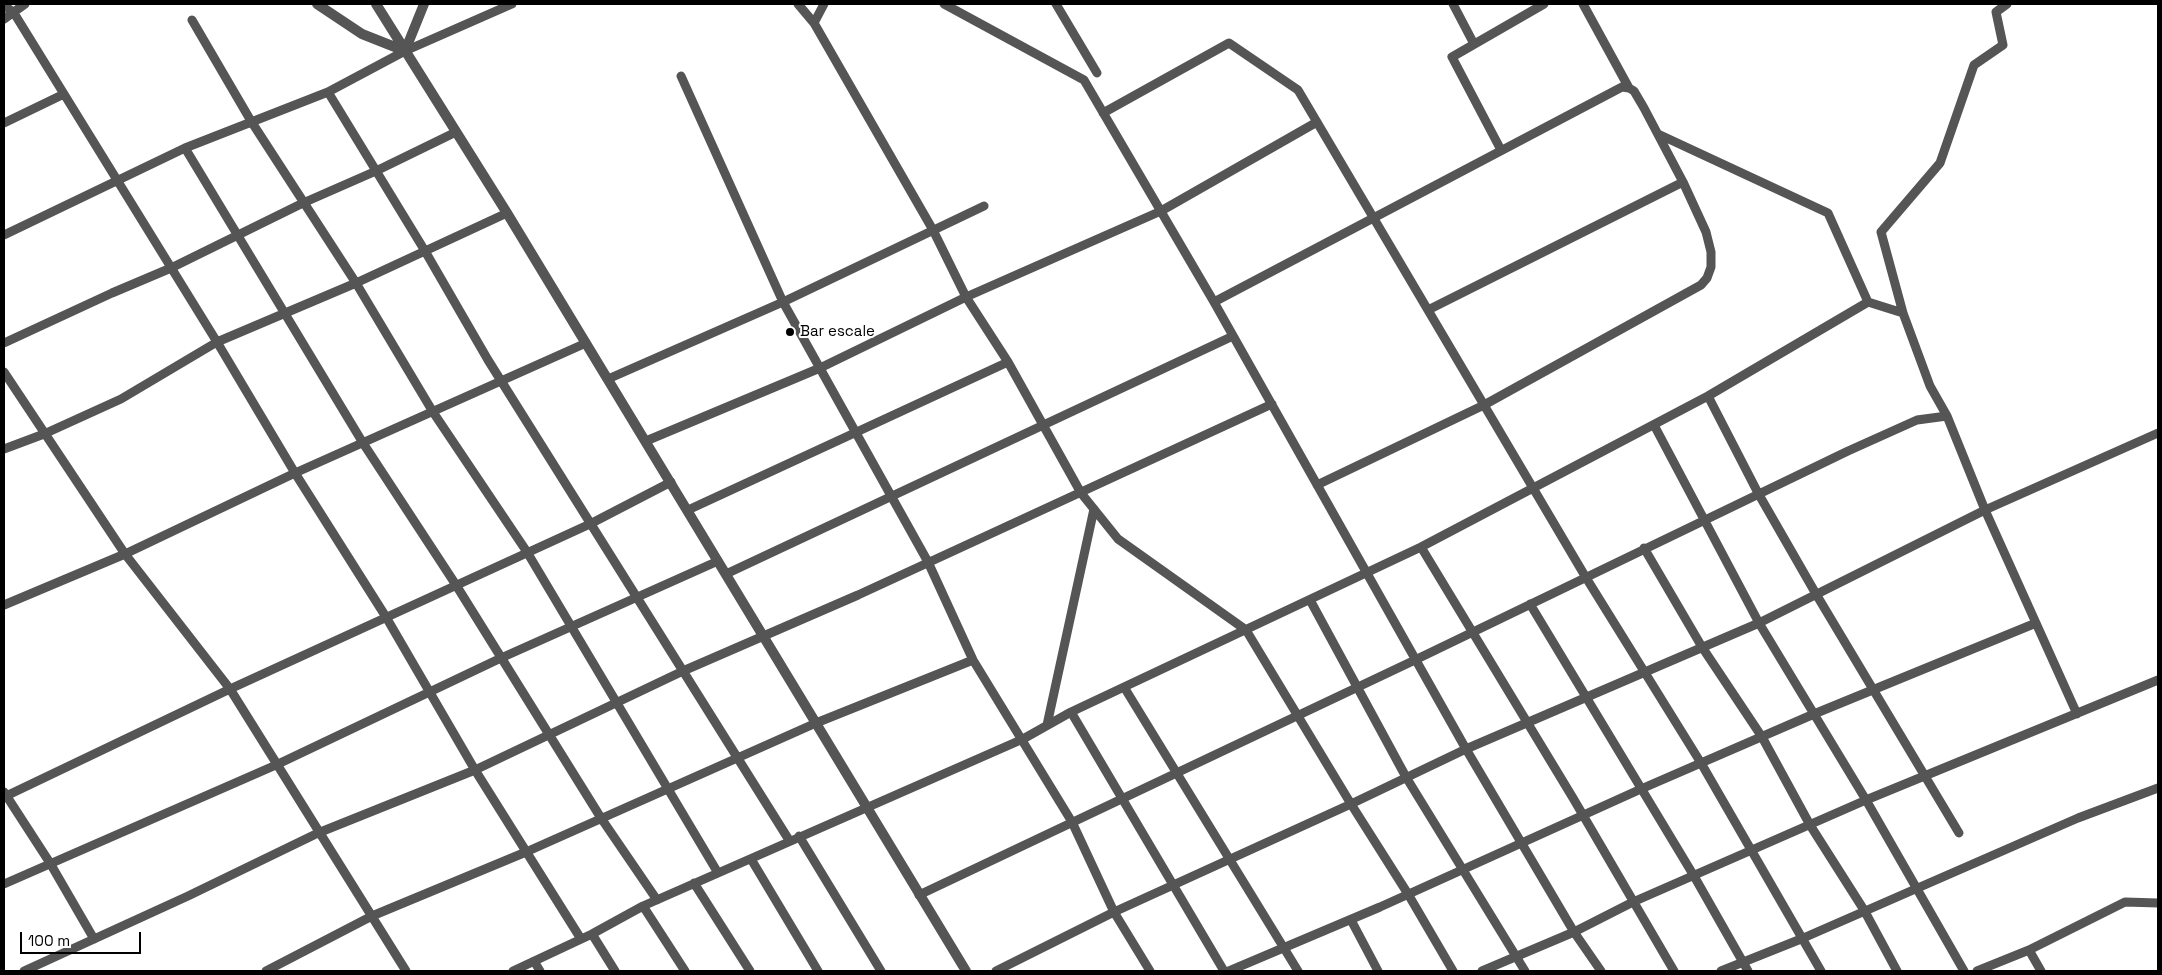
<!DOCTYPE html>
<html>
<head>
<meta charset="utf-8">
<style>
  body { margin:0 }
  #map { position:relative; width:2162px; height:975px; overflow:hidden; background:#fff; font-family:"Space Grotesk",sans-serif }
  canvas { display:block }
  .frame { position:absolute; inset:0; border:5px solid #000; pointer-events:none }
  .scale { position:absolute; left:20px; top:932px; width:121px; height:22px; box-sizing:border-box; border:2px solid #000; border-top:0; padding-left:6px; font-size:15px; line-height:18px; white-space:nowrap; color:#000; -webkit-text-stroke:4px #fff; paint-order:stroke }
</style>
</head>
<body>
<div id="map">
<canvas width="2162" height="975"></canvas>
<div class="frame"></div>
<div class="scale">100 m</div>
</div>
<script>
const ctx = document.querySelector('canvas').getContext('2d');
ctx.lineJoin = 'round';
function toPath(rows) {
  const path = new Path2D();
  for (const r of rows) {
    path.moveTo(r[0], r[1]);
    for (let i = 2; i < r.length; i += 2) path.lineTo(r[i], r[i + 1]);
  }
  return path;
}
function stroke(path, color, width, dash) {
  ctx.strokeStyle = color;
  ctx.lineWidth = width;
  ctx.lineCap = dash ? 'butt' : 'round';
  ctx.setLineDash(dash || []);
  ctx.stroke(path);
}
function label(font, color, halo, rows, align = 'center') {
  ctx.font = font + ' "Space Grotesk",sans-serif';
  ctx.lineWidth = 4;
  ctx.setLineDash([]);
  ctx.textBaseline = 'middle';
  ctx.strokeStyle = halo;
  ctx.fillStyle = color;
  for (const [text, x, y, turn = 0] of rows) {
    ctx.save();
    ctx.translate(x, y);
    ctx.rotate((+turn || 0) * Math.PI / 180);
    ctx.textAlign = isNaN(turn) ? turn : align;
    if (halo) ctx.strokeText(text, 0, 0);
    ctx.fillText(text, 0, 0);
    ctx.restore();
  }
}
stroke(toPath([
  [798,4,814,23,933,230,966,297,1008,362,1081,493,1118,539,1246,630,1351,804,1408,894,1453,971],
  [944,4,1084,80,1214,302,1466,749,1574,932,1601,971],
  [1056,4,1097,73],
  [1453,4,1474,44],
  [1583,4,1629,88],
  [4,5,14,13,217,342,295,473,386,617,475,770,581,939],
  [4,19,25,4],
  [192,20,251,121,356,283,433,412,527,552,718,873],
  [814,23,824,4],
  [681,76,783,302,928,562,973,660,1072,822,1114,912,1150,971],
  [328,92,425,251,488,360,789,840],
  [1103,113,1229,43,1298,90,1585,576,1701,763,1821,971],
  [4,123,64,94],
  [1658,134,1828,213,1868,302,1903,313,1930,386,1947,416,1985,510,2077,714],
  [185,148,363,443,456,585,601,818,657,900],
  [1501,150,1452,57,1544,4],
  [4,235,185,148,328,92,405,51,512,4],
  [1214,302,1622,87,1629,88,1634,91,1644,108,1683,182,1706,232,1711,252,1711,267,1707,278,1701,285,1484,405,1317,485],
  [1428,310,1683,182],
  [1903,313,1881,232,1940,163,1974,65,2003,45,1996,12,2007,4],
  [4,343,112,293,171,268,303,203,376,171,456,132],
  [4,372,125,554,230,689,406,971],
  [608,379,783,302,984,206],
  [1708,396,1758,493,1816,594,1959,833],
  [1654,425,1759,623,1866,800,1964,971],
  [646,441,820,368,966,297,1161,211,1317,122],
  [4,449,44,434,121,399,217,342,356,283,507,213],
  [688,510,1008,362],
  [1644,548,1702,647,1762,737,1810,825,1864,910,1897,971],
  [726,574,1233,336],
  [1310,600,1406,777,1525,971],
  [1530,604,1694,876,1748,971],
  [4,605,125,554,295,473,586,343],
  [1124,687,1298,971],
  [1071,712,1224,971],
  [1047,725,1094,509],
  [4,792,50,863,94,939],
  [4,797,230,689,590,524,671,482],
  [799,836,881,971],
  [751,859,818,971],
  [694,883,750,971],
  [4,884,276,765,501,658,718,561],
  [919,895,1415,660,1848,451,1917,420,1947,416],
  [643,906,685,971],
  [1351,920,1378,971],
  [592,934,615,971],
  [2029,950,2041,971],
  [534,961,540,971],
  [24,971,188,896,318,833,475,770,683,671,858,595,1272,404],
  [266,971,372,916,526,852,816,723,973,660],
  [513,971,592,934,643,906,1023,739,1071,712,1421,547],
  [996,971,1114,912,1351,804,1466,749,1759,623,1985,510,2158,433],
  [1229,971,1380,907,1641,789,1814,714,2036,623],
  [1482,971,1574,932,1633,902,1866,800,2158,680],
  [1674,971,1573,798,1421,547,1708,396,1868,302],
  [1721,971,1801,939,2078,818,2158,788],
  [1977,971,2029,950,2125,902,2158,903]
]), '#555', 9);
stroke(toPath([
  [317,4,362,34,405,51],
  [376,4,507,213,966,971],
  [405,51,424,4]
]), '#555', 10);
for (const [x, y, r, color] of [
  [790,332,5,"#000"]
]) {
  const dot = new Path2D();
  dot.arc(x, y, r, 0, 2 * Math.PI);
  ctx.fillStyle = color;
  ctx.fill(dot);
  stroke(dot, '#fff', 2);
}
label('15px', '#000', '#fff', [
  ["Bar escale",800,332]
], 'left');
</script>
</body>
</html>
